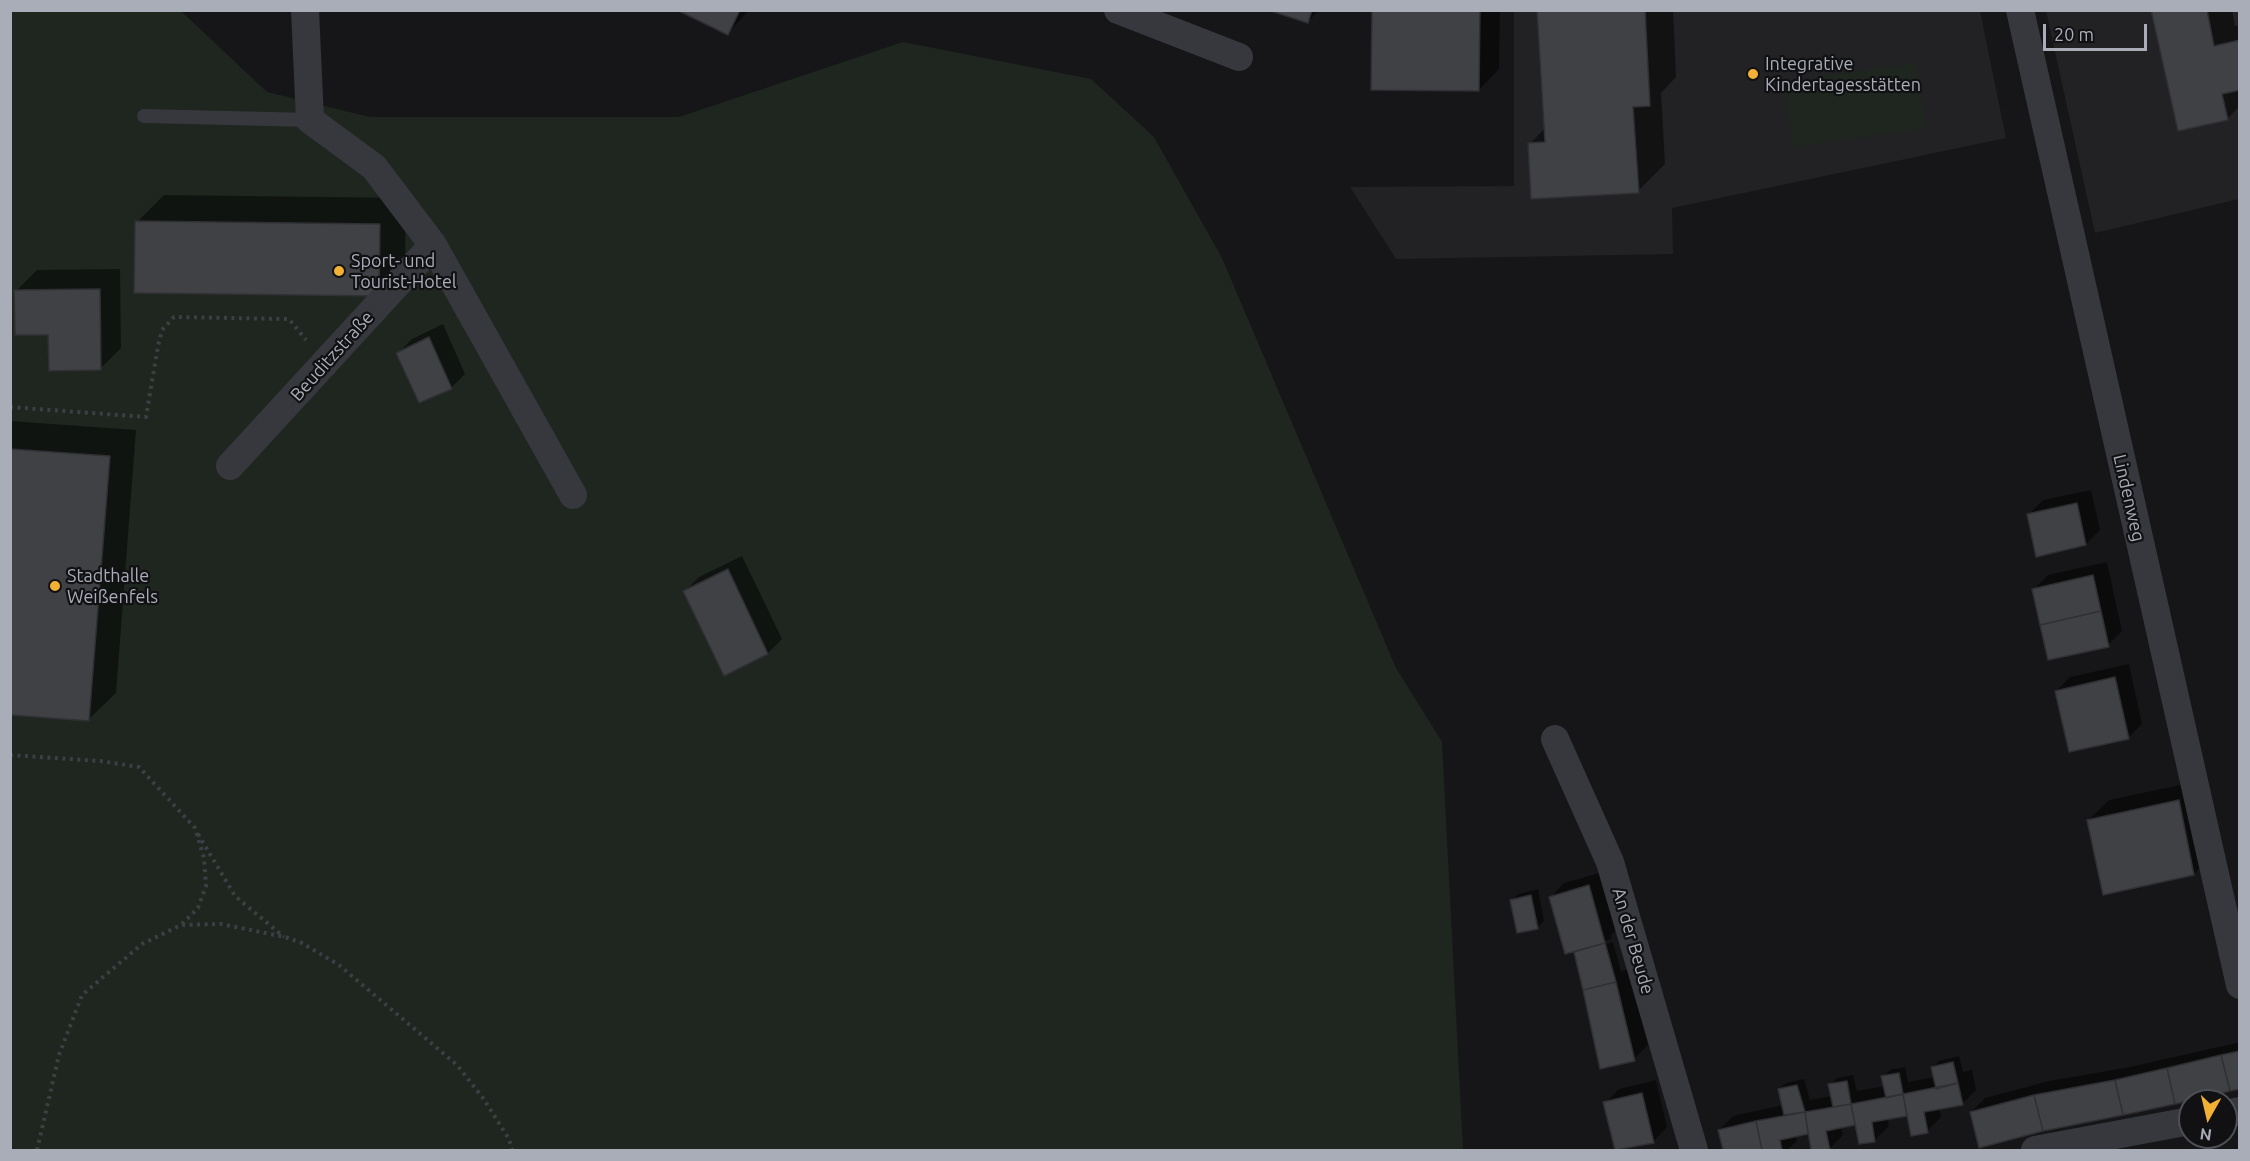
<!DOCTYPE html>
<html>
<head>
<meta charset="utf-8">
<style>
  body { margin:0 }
  #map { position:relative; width:2250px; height:1161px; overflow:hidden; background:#161618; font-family:Ubuntu,sans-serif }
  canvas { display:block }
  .frame { position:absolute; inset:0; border:12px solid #a8adb8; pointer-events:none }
  .north { position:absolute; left:2178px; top:1089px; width:60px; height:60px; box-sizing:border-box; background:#111113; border:2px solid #4d4f55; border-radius:50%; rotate:188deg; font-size:16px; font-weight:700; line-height:24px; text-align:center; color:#a8adb8 }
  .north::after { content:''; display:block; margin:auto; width:21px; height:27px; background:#f2b134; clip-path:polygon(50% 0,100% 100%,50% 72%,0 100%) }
  .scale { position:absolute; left:2043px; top:24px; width:104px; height:27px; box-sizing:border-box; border:3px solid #a8adb8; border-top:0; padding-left:8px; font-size:18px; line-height:21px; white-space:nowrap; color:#a8adb8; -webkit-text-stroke:4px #111113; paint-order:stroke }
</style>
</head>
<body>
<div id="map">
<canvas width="2250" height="1161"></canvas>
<div class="frame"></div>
<div class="north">N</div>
<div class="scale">20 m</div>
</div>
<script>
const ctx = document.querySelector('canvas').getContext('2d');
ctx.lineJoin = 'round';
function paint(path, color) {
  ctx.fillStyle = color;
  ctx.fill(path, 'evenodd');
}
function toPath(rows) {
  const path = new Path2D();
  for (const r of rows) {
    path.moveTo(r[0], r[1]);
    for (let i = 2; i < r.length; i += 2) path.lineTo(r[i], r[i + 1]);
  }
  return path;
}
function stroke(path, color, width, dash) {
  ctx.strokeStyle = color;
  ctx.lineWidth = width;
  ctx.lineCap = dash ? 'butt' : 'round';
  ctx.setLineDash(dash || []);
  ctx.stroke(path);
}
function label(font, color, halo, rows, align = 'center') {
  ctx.font = font + ' Ubuntu,sans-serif';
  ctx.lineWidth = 4.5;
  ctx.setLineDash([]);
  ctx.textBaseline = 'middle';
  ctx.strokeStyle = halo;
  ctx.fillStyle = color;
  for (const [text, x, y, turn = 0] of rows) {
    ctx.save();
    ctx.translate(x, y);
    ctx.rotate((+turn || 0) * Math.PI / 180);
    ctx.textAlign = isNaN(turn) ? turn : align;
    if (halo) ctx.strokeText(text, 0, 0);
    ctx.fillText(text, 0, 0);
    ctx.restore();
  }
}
paint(toPath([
  [1514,11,1980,11,2006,138,1672,208,1673,254,1396,259,1350,187,1514,186],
  [2046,11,2239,11,2239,199,2095,233]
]), '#222225');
paint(toPath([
  [10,11,181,11,267,92,370,117,679,117,903,42,1091,79,1154,137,1222,258,1396,668,1442,742,1463,1150,11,1150],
  [1916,63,1926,128,1793,147,1783,82]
]), '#1e261f');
paint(toPath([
  [680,10,749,10,728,33],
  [1273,10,1319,10,1308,22],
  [1373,10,1500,10,1499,69,1479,90],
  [1539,10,1673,10,1676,77,1661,93,1665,164,1638,191,1530,144,1545,128],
  [2153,10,2232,10,2235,26,2240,25,2240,106,2227,119],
  [164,195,406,198,405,268,378,295,137,222],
  [120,269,121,348,100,369,50,334,16,291,37,270],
  [443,324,465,374,451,388,398,353,412,339],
  [10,421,136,430,116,693,89,719,10,714],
  [2091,490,2100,530,2086,544,2029,514,2043,500],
  [742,556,782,639,768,653,725,674,685,591,699,577],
  [2107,562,2122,631,2108,645,2034,589,2048,575],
  [2129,664,2142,724,2128,738,2056,691,2070,677],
  [2199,781,2214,853,2194,874,2088,821,2109,800],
  [1603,872,1619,927,1611,935,1621,971,1630,969,1648,1045,1634,1059,1575,952,1579,949,1550,898,1564,883],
  [1612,939,1613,942,1581,951,1581,948],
  [1538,889,1544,921,1538,927,1512,900,1518,894],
  [2240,1042,2240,1087,1971,1112,1985,1098,2049,1081,2130,1067],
  [1959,1056,1963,1072,1972,1070,1976,1090,1962,1104,1939,1108,1941,1117,1927,1131,1908,1114,1887,1118,1889,1126,1875,1140,1857,1124,1841,1127,1843,1135,1829,1149,1813,1150,1809,1132,1795,1135,1797,1141,1787,1150,1725,1150,1719,1130,1733,1116,1783,1105,1779,1089,1786,1083,1804,1079,1810,1100,1832,1096,1830,1085,1837,1078,1853,1075,1857,1091,1885,1086,1883,1077,1890,1070,1905,1067,1908,1082,1935,1077,1933,1067,1939,1061],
  [1656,1080,1667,1127,1653,1142,1616,1150,1605,1103,1619,1089]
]), '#0007');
const building = toPath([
  [677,10,740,10,728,35,677,10],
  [1268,10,1312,10,1308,23,1268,10],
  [1372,10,1480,10,1479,91,1371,90,1372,10],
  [1537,10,1645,10,1650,106,1633,107,1639,193,1531,199,1528,143,1545,142,1537,10],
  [2151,10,2207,10,2214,46,2240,40,2240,90,2222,94,2228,120,2178,131,2151,10],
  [135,221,380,224,379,296,134,293,135,221],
  [100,289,101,370,49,371,48,335,15,335,14,290,100,289],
  [429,337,452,389,419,403,396,353,429,337],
  [10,449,110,456,89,721,10,715,10,449],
  [2077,503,2086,545,2036,557,2027,514,2077,503],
  [728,569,768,654,724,676,683,591,728,569],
  [2093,575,2101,611,2040,625,2032,589,2093,575],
  [2101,611,2109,647,2048,660,2040,625,2101,611],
  [2115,677,2129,739,2069,752,2055,691,2115,677],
  [2179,800,2194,875,2103,895,2087,820,2179,800],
  [1589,885,1605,943,1565,954,1549,897,1589,885],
  [1531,895,1538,929,1517,933,1510,900,1531,895],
  [1605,943,1616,982,1583,990,1574,952,1605,943],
  [1616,982,1635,1061,1600,1069,1583,990,1616,982],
  [2240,1051,2240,1089,2230,1091,2221,1055,2240,1051],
  [2221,1055,2230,1091,2175,1104,2167,1068,2221,1055],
  [1953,1062,1958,1083,1936,1089,1931,1067,1953,1062],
  [2167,1068,2175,1104,2123,1115,2115,1080,2167,1068],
  [1899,1073,1903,1094,1886,1098,1881,1076,1899,1073],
  [2115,1080,2123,1115,2043,1131,2034,1095,2115,1080],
  [1847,1081,1851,1104,1833,1107,1828,1084,1847,1081],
  [1958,1083,1963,1105,1924,1112,1928,1133,1911,1136,1903,1094,1958,1083],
  [1797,1085,1805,1112,1784,1115,1778,1089,1797,1085],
  [1642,1093,1654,1143,1615,1150,1603,1102,1642,1093],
  [1903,1094,1907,1116,1872,1122,1875,1142,1859,1144,1851,1104,1903,1094],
  [2034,1095,2043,1131,1979,1148,1970,1112,2034,1095],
  [1851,1104,1855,1125,1826,1131,1830,1150,1811,1150,1805,1112,1851,1104],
  [1805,1112,1808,1134,1780,1140,1782,1150,1762,1150,1756,1121,1805,1112],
  [1756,1121,1762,1150,1723,1150,1718,1130,1756,1121]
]);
paint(building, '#404145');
stroke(building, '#303034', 1.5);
stroke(toPath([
  [10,407,146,417,158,346,162,330,174,317,289,319,306,340],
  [10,755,100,761,139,767,195,828,204,858,206,886,198,908,182,924],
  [198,834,235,896,284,937],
  [37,1150,59,1055,82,995,142,944,181,925,221,924,285,937,302,943,339,965,457,1065,483,1098,509,1139,512,1150]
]), '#3d3f44', 4, [3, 4.5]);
stroke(toPath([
  [144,116,310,120]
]), '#37383d', 14);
stroke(toPath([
  [305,10,310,120,374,167,433,245,573,495],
  [1118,10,1239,57],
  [2020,10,2240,985],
  [230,466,433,245],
  [1555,739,1610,862,1694,1150],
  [2226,1114,2240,1111],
  [2035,1150,2190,1121]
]), '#37383d', 28);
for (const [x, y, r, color] of [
  [1753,74,6,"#f2b134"],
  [339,271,6,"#f2b134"],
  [55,586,6,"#f2b134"]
]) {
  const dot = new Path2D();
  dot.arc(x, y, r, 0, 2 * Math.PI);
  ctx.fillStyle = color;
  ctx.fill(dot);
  stroke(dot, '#111113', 2);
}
label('18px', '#a8adb8', '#111113', [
  ["Integrative",1765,64],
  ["Kindertagesstätten",1765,85],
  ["Sport- und",351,261],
  ["Tourist-Hotel",351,282],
  ["Stadthalle",67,576],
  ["Weißenfels",67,597]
], 'left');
label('18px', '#a8adb8', '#111113', [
  ["Beuditzstraße",332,356,-48],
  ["Lindenweg",2129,498,77],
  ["An der Beude",1633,941,74]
]);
</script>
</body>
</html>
